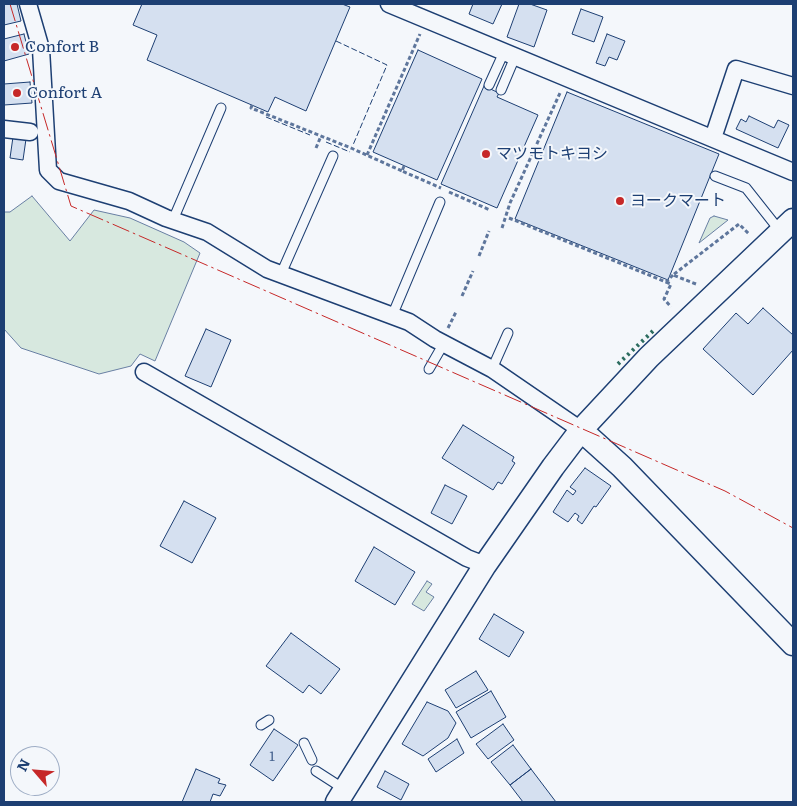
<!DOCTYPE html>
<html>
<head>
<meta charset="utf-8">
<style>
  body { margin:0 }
  #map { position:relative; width:797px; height:806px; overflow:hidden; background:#f4f7fb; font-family:Literata,serif }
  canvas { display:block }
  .frame { position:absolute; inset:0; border:5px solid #1d3f73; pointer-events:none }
  .north { position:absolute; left:10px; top:746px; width:50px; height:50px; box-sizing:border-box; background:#f4f7fb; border:1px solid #9eadc5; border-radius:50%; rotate:297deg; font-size:14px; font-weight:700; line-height:20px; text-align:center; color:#1d3f73 }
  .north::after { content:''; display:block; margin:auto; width:18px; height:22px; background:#c62828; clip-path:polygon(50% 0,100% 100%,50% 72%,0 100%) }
</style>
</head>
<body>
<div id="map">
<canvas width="797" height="806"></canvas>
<div class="frame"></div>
<div class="north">N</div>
</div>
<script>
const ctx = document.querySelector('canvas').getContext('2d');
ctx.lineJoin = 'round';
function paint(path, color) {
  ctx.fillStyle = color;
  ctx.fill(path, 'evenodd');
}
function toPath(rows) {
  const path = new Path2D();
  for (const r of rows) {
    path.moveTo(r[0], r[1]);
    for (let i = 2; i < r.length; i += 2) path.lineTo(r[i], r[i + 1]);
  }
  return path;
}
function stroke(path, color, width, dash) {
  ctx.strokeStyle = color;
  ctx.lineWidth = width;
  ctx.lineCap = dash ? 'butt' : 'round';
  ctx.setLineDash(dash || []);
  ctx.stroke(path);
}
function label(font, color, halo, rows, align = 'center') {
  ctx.font = font + ' Literata,"Noto Sans JP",serif';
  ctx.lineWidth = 4;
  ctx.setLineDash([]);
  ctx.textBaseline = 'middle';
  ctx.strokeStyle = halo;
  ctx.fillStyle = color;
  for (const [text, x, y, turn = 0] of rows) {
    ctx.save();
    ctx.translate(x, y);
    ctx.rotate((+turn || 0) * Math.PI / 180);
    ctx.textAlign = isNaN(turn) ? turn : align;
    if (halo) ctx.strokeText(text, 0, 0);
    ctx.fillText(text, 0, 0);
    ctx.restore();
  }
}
const green = toPath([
  [32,196,70,241,94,210,130,218,184,242,200,253,155,361,140,354,131,366,99,374,21,348,4,329,4,212,10,212,32,196],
  [714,216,728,220,699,243,710,218,714,216],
  [427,581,432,584,426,592,434,597,424,611,412,604,427,581]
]);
paint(green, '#d7e8df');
stroke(green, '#687fa3', 1);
const building = toPath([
  [4,4,17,4,21,21,4,25,4,4],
  [142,4,342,4,350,7,306,111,275,97,268,112,147,60,157,35,133,25,142,4],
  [473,4,502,4,493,24,469,14,473,4],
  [519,4,530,4,547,10,534,47,507,37,519,4],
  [581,9,603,17,594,42,572,34,581,9],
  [24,34,29,54,4,61,4,39,24,34],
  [607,34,625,41,617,60,609,57,605,66,596,63,607,34],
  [418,50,482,79,437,180,373,152,418,50],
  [30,82,32,103,4,105,4,84,30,82],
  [484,86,499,93,497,97,538,115,497,208,441,184,484,86],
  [567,92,719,154,668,280,515,219,567,92],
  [749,116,774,128,778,120,789,125,778,148,736,129,741,119,746,122,749,116],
  [13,137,26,139,23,160,10,158,13,137],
  [763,308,793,335,793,350,753,395,703,349,736,313,748,324,763,308],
  [206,329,231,340,211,387,185,376,206,329],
  [463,425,514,457,512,461,515,463,502,484,498,482,493,490,442,458,463,425],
  [585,468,611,486,596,507,594,506,582,524,577,520,579,516,575,513,568,522,553,512,567,490,573,495,576,491,570,487,585,468],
  [445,485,467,496,452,524,431,513,445,485],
  [184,501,216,518,192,563,160,546,184,501],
  [374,547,415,572,395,605,355,581,374,547],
  [494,614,524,632,509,657,479,639,494,614],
  [291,633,340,669,321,694,309,685,303,693,266,666,291,633],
  [476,671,488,690,456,708,445,690,476,671],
  [491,691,506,717,471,738,456,712,491,691],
  [427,702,448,711,456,723,448,738,423,756,402,744,427,702],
  [503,724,514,740,488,759,476,744,503,724],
  [274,729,298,745,273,781,250,765,274,729],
  [457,739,464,753,436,772,428,759,457,739],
  [513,745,531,769,510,785,491,762,513,745],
  [196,769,220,779,218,783,226,785,220,796,213,794,210,802,182,802,196,769],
  [531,769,556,802,523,802,510,785,531,769],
  [385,771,409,784,401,800,377,787,385,771]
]);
paint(building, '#d5e0f0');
stroke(building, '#1d3f73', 1);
const lane = toPath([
  [489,85,504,52],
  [501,90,515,57],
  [715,176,746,188,780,231],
  [173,220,221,108],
  [281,274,333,156],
  [392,316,440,202],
  [429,369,444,343],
  [492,369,508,333],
  [261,725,269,720],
  [304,743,312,760],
  [316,771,344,789]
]);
const street = toPath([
  [28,4,41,49,48,170,59,181,129,201,166,218,207,232,267,269,409,322,435,339,492,369,581,430],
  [389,4,793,172],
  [4,129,30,132],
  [713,138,736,69,793,86],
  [144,372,467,558,485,565]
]);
const secondary = toPath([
  [581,430,622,467,793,644],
  [337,802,485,565,553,467,581,430,649,357,793,220]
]);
stroke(lane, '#1d3f73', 11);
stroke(street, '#1d3f73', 19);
stroke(secondary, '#1d3f73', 25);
stroke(toPath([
  [252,105,251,108,351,148,402,171],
  [316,148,321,136],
  [367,155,420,34],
  [404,166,402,171,441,188],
  [449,192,490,210],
  [509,218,666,282,673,275],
  [502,228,510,203,560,93],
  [479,256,489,231],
  [666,282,671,284,664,299,671,307],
  [696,284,673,275,739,224,749,234],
  [462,296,473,271],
  [448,328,456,312]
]), '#5e769c', 3, [4, 2.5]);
stroke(lane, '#f4f7fb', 9);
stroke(street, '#f4f7fb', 16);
stroke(secondary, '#f4f7fb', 22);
stroke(toPath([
  [618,364,653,331]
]), '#2c6c60', 4, [2.5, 4]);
stroke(toPath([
  [336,41,387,65,353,145],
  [266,117,310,135],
  [326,142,350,152]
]), '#1d3f73', 1, [6, 2.5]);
stroke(toPath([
  [10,4,71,206,725,491,793,528]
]), '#c62828', 1, [18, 4, 2.5, 4]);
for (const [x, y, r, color] of [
  [15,47,5,"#c62828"],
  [17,93,5,"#c62828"],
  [486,154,5,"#c62828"],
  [620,201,5,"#c62828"]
]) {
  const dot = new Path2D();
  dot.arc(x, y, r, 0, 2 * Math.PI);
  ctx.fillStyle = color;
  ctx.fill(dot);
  stroke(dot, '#f4f7fb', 2);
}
label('14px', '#4b6792', null, [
  ["1",272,757]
]);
label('16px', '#1d3f73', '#f4f7fb', [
  ["Confort B",25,47],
  ["Confort A",27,93],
  ["マツモトキヨシ",496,154],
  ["ヨークマート",630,201]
], 'left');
</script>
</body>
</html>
